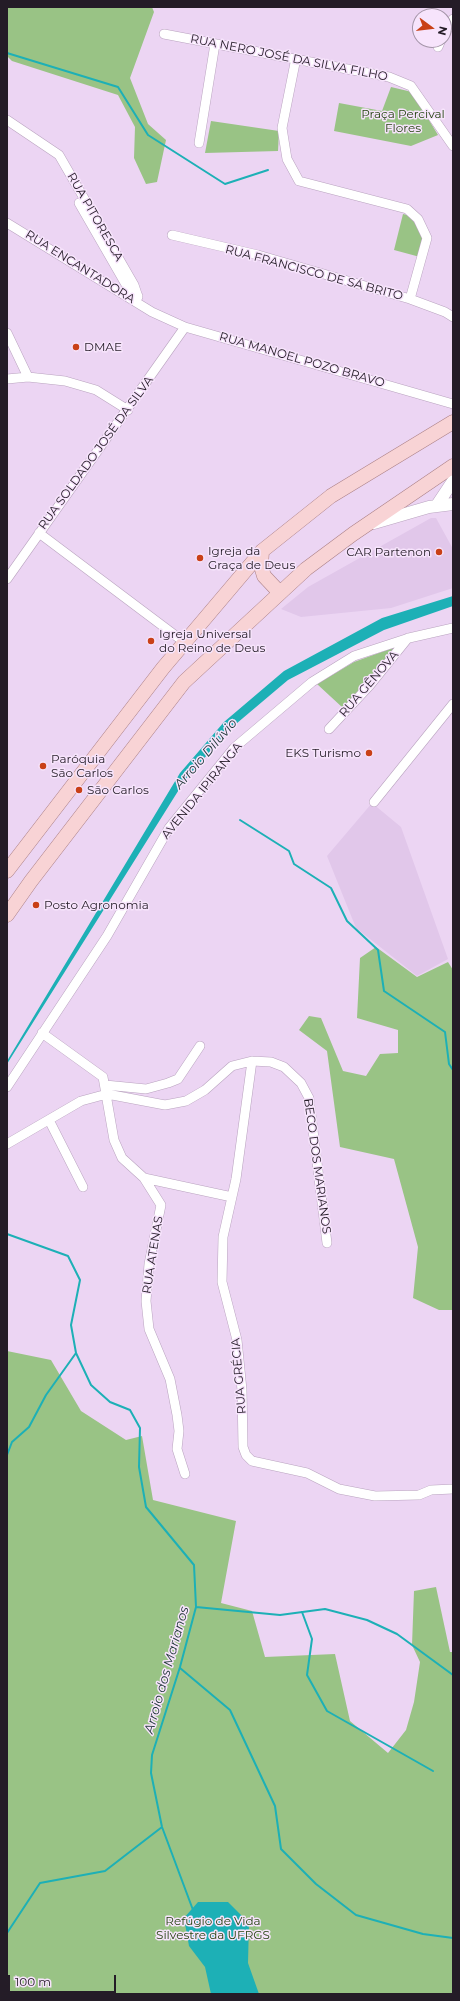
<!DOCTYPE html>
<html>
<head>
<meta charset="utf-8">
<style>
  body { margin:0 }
  #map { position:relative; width:460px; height:2001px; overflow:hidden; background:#ecd5f3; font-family:Montserrat,sans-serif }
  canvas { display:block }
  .frame { position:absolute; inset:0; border:8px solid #241c27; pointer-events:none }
  .north { position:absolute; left:412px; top:8px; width:40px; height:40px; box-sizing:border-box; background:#f7e4fc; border:1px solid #a394a7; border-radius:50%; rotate:105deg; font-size:11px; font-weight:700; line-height:16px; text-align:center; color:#241c27 }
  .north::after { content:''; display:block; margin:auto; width:14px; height:18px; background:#c94017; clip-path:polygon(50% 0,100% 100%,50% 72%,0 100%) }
  .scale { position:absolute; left:8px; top:1975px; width:108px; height:18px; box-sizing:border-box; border:2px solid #241c27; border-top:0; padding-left:5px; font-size:12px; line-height:14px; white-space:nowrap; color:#241c27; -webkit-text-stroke:3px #f7e4fc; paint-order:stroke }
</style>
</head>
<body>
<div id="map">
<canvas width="460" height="2001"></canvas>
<div class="frame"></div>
<div class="north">N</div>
<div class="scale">100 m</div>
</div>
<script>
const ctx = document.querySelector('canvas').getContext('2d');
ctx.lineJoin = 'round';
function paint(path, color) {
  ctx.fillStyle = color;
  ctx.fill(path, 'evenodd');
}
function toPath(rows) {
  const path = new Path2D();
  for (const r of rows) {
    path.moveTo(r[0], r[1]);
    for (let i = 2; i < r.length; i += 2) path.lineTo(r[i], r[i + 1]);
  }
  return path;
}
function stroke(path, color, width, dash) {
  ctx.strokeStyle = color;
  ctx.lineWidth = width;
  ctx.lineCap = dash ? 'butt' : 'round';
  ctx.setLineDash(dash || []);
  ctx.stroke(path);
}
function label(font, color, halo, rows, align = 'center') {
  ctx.font = font + ' Montserrat,sans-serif';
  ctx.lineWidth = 3;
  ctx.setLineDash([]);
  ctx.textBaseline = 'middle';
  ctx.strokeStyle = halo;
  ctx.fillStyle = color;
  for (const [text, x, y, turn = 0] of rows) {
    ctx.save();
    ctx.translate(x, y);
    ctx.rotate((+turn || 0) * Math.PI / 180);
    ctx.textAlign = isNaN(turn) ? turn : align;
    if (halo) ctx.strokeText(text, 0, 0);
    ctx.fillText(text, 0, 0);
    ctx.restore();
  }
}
paint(toPath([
  [431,518,436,518,453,549,453,588,391,608,301,617,281,609,308,587],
  [372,803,401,827,448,959,417,976,356,928,327,856]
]), '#e1c7ea');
paint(toPath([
  [7,7,152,7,154,12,130,78,148,124,166,140,157,182,146,184,134,158,135,127,118,95,12,61,7,56],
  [391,87,412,92,438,135,411,146,334,131,339,103,382,111],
  [211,121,279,131,278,151,205,153],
  [403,214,411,216,424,241,420,257,394,250],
  [398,646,343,708,317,684,354,662],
  [376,947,417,977,448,962,453,970,453,1310,439,1310,413,1298,418,1247,394,1159,340,1147,327,1051,299,1030,309,1016,321,1018,343,1071,366,1076,380,1054,398,1053,398,1030,357,1018,360,958],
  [7,1351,51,1360,81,1411,126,1440,142,1436,153,1500,236,1521,221,1603,252,1611,265,1657,335,1654,350,1721,388,1753,406,1730,414,1702,420,1662,412,1645,414,1591,436,1587,450,1652,453,1652,453,1994,7,1994]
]), '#99c385');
paint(toPath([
  [453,596,453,606,384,630,288,680,230,729,185,780,7,1064,7,1061,180,773,224,722,284,671,382,618],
  [198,1902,228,1902,249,1923,248,1963,259,1994,211,1994,205,1967,189,1946,184,1918]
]), '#1db0b6');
stroke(toPath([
  [7,53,118,87,148,135,225,184,268,170],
  [240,820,289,851,294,864,331,888,347,921,378,950,384,991,445,1032,449,1064,453,1070],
  [7,1234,68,1256,80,1280,71,1325,76,1353,91,1385,110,1402,130,1410,140,1428,139,1467,146,1507,194,1565,196,1607,180,1667,152,1755,151,1773,162,1827,193,1910],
  [7,1455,12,1442,29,1427,46,1395,76,1353],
  [196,1607,280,1615,325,1609,367,1620,397,1634,453,1675],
  [302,1612,312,1639,307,1675,327,1711,433,1771],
  [180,1668,230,1710,275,1806,281,1849,316,1884,356,1915,423,1934,453,1938],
  [7,1933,40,1883,105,1871,162,1827]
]), '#1db0b6', 2);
const minor = toPath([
  [164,34,389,77,411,86,453,146],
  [444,35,453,19],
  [438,47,441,40],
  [296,58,282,128,287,159,299,181,407,209,418,219,427,238,410,299],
  [7,120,59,155,134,285,138,297],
  [199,143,215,44],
  [79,203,128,288,138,296],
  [7,223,152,312,185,327,453,404],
  [172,235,258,255,410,299,445,312,453,317],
  [7,333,28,377],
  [7,379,28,377,65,381,96,390,128,410],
  [39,533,184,642],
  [7,579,185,327],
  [329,729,370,685,408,638],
  [374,802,453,704],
  [42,1033,103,1077,114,1140,122,1158,144,1178,161,1205,149,1264,146,1301,149,1329,170,1379,177,1415,179,1431,177,1449,185,1474],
  [252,1061,236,1179,223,1237,222,1282,237,1340,242,1390,243,1447,246,1455,252,1461,307,1473,339,1489,375,1496,419,1495,431,1490,453,1489],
  [105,1085,146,1089,168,1083,178,1079,200,1046],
  [7,1087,107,936,169,828,234,748,312,682,354,656,409,638,453,628],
  [49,1120,83,1187],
  [7,1144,81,1101,107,1094,165,1105,186,1101,205,1090,232,1066,252,1061,271,1062,284,1067,301,1083,309,1098,327,1243],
  [144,1178,232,1197]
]);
const secondary = toPath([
  [437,505,453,481],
  [374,523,429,507,453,504]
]);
const primary = toPath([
  [262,551,261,566,264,576,280,593],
  [7,871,163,668,262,551,331,496,453,422],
  [7,915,31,881,184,682,306,569,353,534,453,466]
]);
stroke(minor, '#b9a3bf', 10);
stroke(secondary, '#b9a3bf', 13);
stroke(primary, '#ab8086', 15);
stroke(minor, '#fff', 9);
stroke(secondary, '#fff', 12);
stroke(primary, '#f8d3d5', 14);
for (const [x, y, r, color] of [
  [76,347,4,"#c94017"],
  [439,552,4,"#c94017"],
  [200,558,4,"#c94017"],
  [151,641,4,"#c94017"],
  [369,753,4,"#c94017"],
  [43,766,4,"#c94017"],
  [79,790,4,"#c94017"],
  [36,905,4,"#c94017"]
]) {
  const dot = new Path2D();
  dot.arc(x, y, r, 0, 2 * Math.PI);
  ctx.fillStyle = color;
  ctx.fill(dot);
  stroke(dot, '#f7e4fc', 1.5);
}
label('12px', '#241c27', '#f7e4fc', [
  ["RUA NERO JOSÉ DA SILVA FILHO",289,58,11],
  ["RUA PITORESCA",95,217,60],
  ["RUA ENCANTADORA",80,267,32],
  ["RUA FRANCISCO DE SÁ BRITO",314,273,15],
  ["RUA MANOEL POZO BRAVO",302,360,16],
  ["RUA SOLDADO JOSÉ DA SILVA",96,453,-54],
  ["RUA GÊNOVA",369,684,-49],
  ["AVENIDA IPIRANGA",202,791,-51],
  ["BECO DOS MARIANOS",317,1166,82],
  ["RUA ATENAS",153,1255,-81],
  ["RUA GRÉCIA",239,1376,-95]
]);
label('12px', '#254411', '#f7e4fc', [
  ["Praça Percival",403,114],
  ["Flores",403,128],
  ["Refúgio de Vida",213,1921],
  ["Silvestre da UFRGS",213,1935]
]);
label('12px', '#241c27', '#f7e4fc', [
  ["DMAE",84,347],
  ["Igreja da",208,551],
  ["Graça de Deus",208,565],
  ["CAR Partenon",431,552,"right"],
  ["Igreja Universal",159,634],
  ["do Reino de Deus",159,648],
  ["EKS Turismo",361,753,"right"],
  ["Paróquia",51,759],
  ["São Carlos",51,773],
  ["São Carlos",87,790],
  ["Posto Agronomia",44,905]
], 'left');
label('italic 13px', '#1e3536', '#f7e4fc', [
  ["Arroio Dilúvio",206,754,-49],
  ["Arroio dos Marianos",167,1670,-74]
]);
</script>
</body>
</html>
